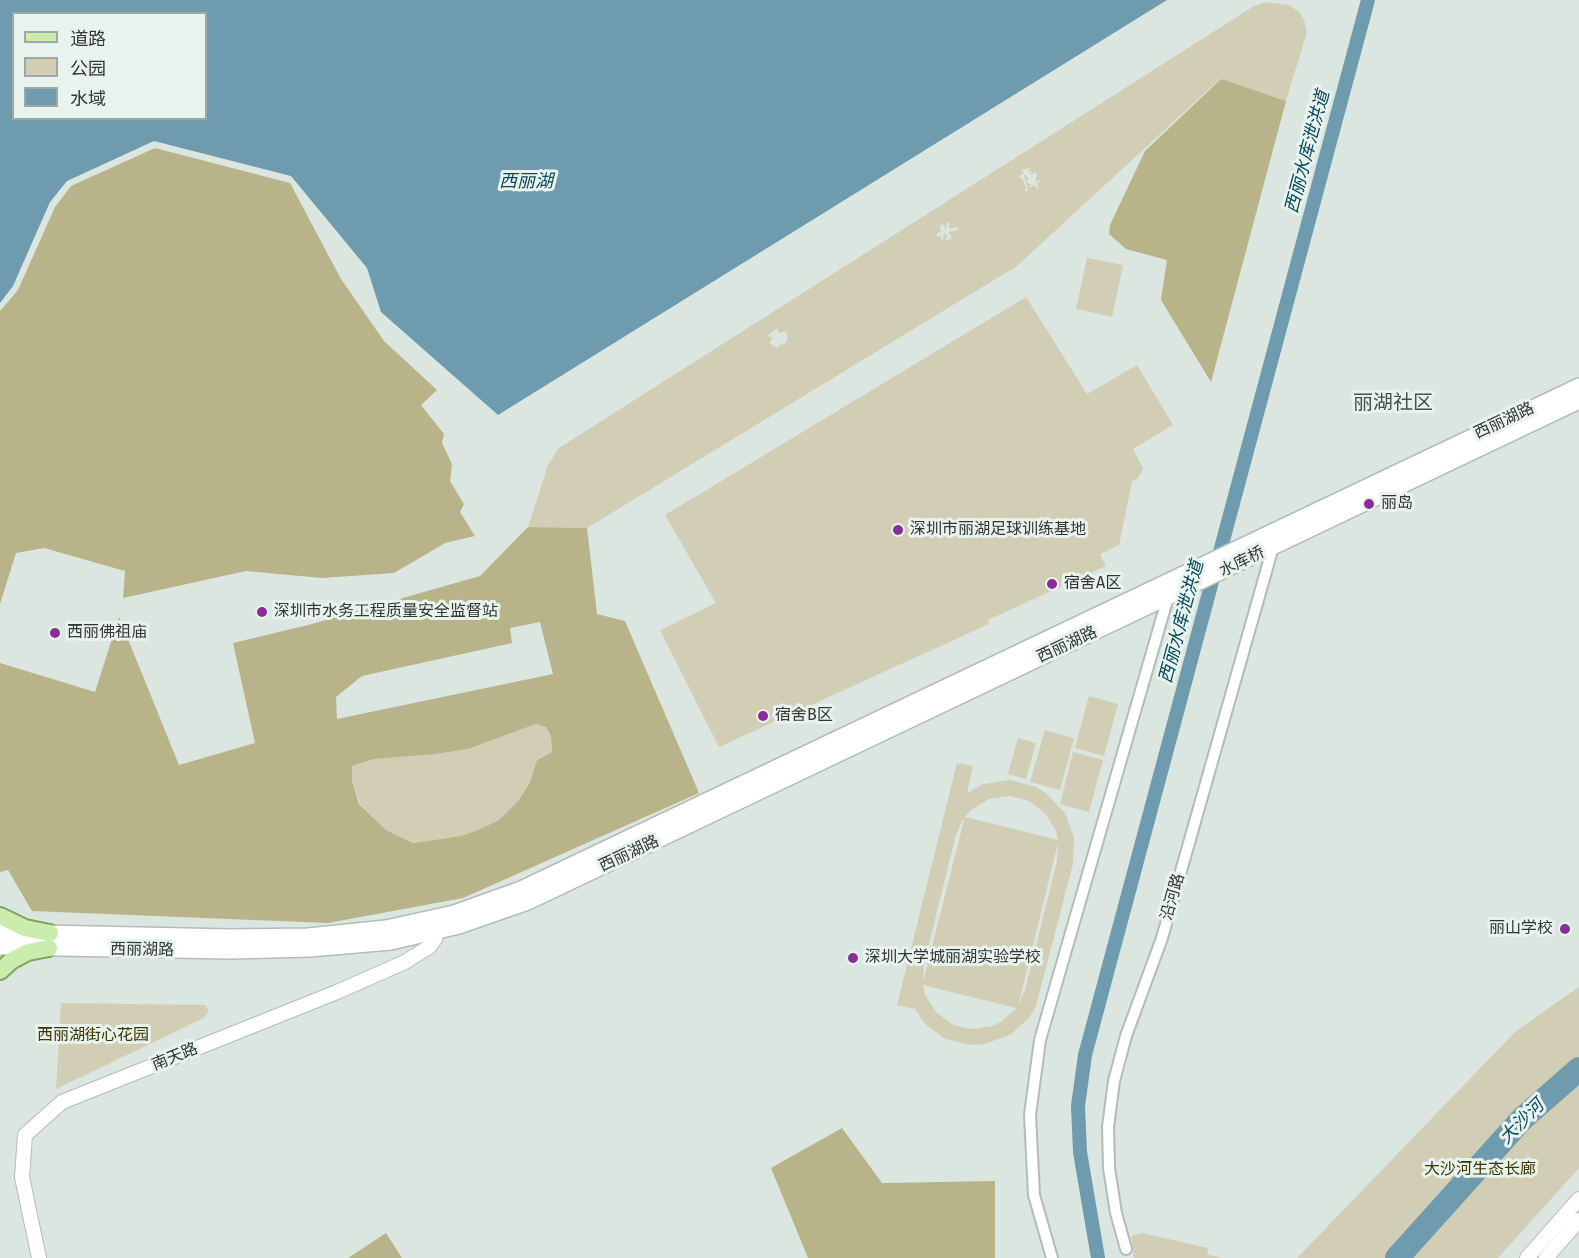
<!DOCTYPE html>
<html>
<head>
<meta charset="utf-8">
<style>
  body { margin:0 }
  #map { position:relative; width:1579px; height:1258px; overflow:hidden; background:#dbe6e0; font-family:"Fira Sans","Noto Sans SC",sans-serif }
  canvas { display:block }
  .legend { position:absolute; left:12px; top:12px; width:195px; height:108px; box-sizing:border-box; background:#e8f3ed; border:2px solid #a0a8a3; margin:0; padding:8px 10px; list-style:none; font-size:18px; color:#333735 }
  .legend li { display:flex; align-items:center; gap:12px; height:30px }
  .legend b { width:30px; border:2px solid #a0a8a3 }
</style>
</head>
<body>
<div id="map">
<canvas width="1579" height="1258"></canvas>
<ul class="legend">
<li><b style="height:8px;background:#caedae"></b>道路</li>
<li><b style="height:16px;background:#d2ceb5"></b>公园</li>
<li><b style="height:16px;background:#6e9bae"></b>水域</li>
</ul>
</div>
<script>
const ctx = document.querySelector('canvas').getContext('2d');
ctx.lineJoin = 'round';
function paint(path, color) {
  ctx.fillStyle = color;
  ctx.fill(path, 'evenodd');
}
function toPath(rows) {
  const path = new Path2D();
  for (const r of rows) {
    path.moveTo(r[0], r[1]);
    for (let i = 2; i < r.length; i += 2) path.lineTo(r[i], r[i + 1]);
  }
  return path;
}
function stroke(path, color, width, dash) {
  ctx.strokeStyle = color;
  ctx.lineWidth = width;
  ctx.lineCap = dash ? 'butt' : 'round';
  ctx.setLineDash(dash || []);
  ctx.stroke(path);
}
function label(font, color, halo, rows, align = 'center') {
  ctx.font = font + ' "Fira Sans","Noto Sans SC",sans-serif';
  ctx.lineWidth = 6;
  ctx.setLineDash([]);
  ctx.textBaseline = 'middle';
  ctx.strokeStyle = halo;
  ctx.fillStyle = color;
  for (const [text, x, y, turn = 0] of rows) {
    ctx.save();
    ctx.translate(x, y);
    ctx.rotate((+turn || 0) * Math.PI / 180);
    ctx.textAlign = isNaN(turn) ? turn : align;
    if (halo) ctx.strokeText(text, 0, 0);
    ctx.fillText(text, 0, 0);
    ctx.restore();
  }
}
paint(toPath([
  [1265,2,1289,5,1299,12,1304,20,1307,32,1286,101,1220,79,1017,266,587,528,528,527,548,465,559,448,1254,6],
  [1030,168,1028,173,1032,171,1031,175,1034,172,1037,174,1035,182,1042,179,1037,184,1039,190,1034,185,1030,188,1029,186,1033,184,1029,184,1026,181,1029,177,1026,177,1026,174,1024,176,1028,190,1025,193,1026,188,1022,178,1018,177,1024,173,1022,170],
  [947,222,950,224,949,229,958,227,958,230,948,232,952,238,947,240,945,238,948,238,944,232,943,240,941,241,941,236,938,237,936,234,941,232,940,226,943,224,946,229],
  [778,328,778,333,786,331,788,337,786,343,781,344,777,348,769,343,773,338,767,336],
  [1087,258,1123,265,1112,317,1076,309],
  [1026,297,1087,394,1137,365,1173,425,1133,449,1143,469,1138,478,1132,482,1119,545,1100,554,1106,566,988,620,989,624,719,747,660,630,716,603,665,515],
  [1089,696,1118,704,1104,756,1075,748],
  [536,724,546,727,551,736,552,752,537,760,530,782,519,800,499,820,478,830,461,836,413,843,386,830,360,804,352,781,352,766,374,759,436,754,468,749],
  [1045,730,1074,738,1060,790,1030,782],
  [1018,738,1036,743,1026,779,1008,774],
  [1073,752,1103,760,1089,812,1060,804],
  [957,763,973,766,967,793,983,784,1010,780,1036,787,1047,794,1065,813,1074,838,1073,864,1036,1006,1029,1018,1010,1035,984,1044,971,1045,945,1039,924,1023,915,1009,897,1005],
  [1009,796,1029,801,1045,813,1056,831,1058,840,965,817,971,810,989,799],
  [963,819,964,820,923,982,924,964,956,835],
  [1058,843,1057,861,1025,990,1018,1006],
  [923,985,1016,1008,1001,1022,992,1026,972,1029,962,1027,952,1024,936,1012,925,995],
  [1579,987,1579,1168,1498,1258,1297,1258,1516,1031],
  [61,1003,205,1005,209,1010,204,1018,56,1089],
  [1142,1233,1208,1248,1207,1254,1222,1258,1134,1258,1131,1236]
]), '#d2ceb5');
paint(toPath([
  [1221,79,1286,101,1211,382,1161,300,1167,260,1126,249,1109,234,1110,225,1145,151],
  [155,148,290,183,341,279,384,341,437,390,421,405,444,434,442,443,452,464,450,481,464,504,460,512,475,536,445,543,394,573,322,578,246,571,123,598,125,571,44,548,16,553,0,604,0,311,18,290,55,207,71,186],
  [528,527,587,528,597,614,625,621,699,793,463,898,328,923,32,911,8,870,0,872,0,663,95,692,119,617,179,765,255,743,233,643,312,624,480,576],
  [540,622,553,674,337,719,336,697,362,676,512,643,510,628],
  [536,724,546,727,551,736,552,752,537,760,530,782,519,800,499,820,478,830,461,836,413,843,386,830,359,804,352,781,352,766,374,759,436,754,468,749],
  [842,1128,882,1183,995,1181,995,1258,808,1258,771,1168],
  [386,1233,402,1258,348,1258]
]), '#b8b389');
paint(toPath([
  [0,0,1167,0,498,415,381,312,367,268,291,176,154,141,67,181,50,202,13,286,0,303],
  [14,14,206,14,206,118,14,118]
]), '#6e9bae');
stroke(toPath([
  [1098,1258,1080,1152,1078,1106,1085,1055,1368,0]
]), '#6e9bae', 14);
stroke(toPath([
  [1397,1258,1522,1119,1579,1069]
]), '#6e9bae', 24);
const minor = toPath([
  [1126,1249,1116,1213,1109,1168,1108,1127,1114,1081,1126,1036,1162,938,1273,547],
  [1052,1258,1034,1195,1030,1115,1040,1040,1168,597]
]);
const tertiary = toPath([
  [39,1258,22,1177,25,1135,62,1102,337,992,405,962,429,947,435,939,437,931],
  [1527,1258,1579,1199],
  [1546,1258,1579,1220]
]);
const secondary = toPath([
  [0,932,231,937,308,936,386,928,454,913,521,889,1579,386],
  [0,947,232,951,310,949,391,942,459,926,528,902,1579,401]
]);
const primary = toPath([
  [0,916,25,928,50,933],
  [0,971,11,961,28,952,49,948]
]);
stroke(minor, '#b2bdb7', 14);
stroke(tertiary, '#b2bdb7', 16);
stroke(secondary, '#b2bdb7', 18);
stroke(primary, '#7ea661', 20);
stroke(minor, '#fff', 10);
stroke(tertiary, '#fff', 14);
stroke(secondary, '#fff', 15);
stroke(primary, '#caedae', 16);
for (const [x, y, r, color] of [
  [1369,504,6,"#882d99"],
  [898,530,6,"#882d99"],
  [1052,584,6,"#882d99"],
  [262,612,6,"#882d99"],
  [55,633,6,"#882d99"],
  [763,716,6,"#882d99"],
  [1565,929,6,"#882d99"],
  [853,958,6,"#882d99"]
]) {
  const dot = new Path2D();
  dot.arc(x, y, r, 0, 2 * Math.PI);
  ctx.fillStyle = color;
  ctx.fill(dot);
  stroke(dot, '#e8f3ed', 2);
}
label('16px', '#333735', '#e8f3ed', [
  ["西丽湖路",1504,421,-25],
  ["水库桥",1242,562,-26],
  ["西丽湖路",1067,645,-25],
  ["西丽湖路",629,854,-25],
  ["沿河路",1173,897,-74],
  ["西丽湖路",142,950,1],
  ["南天路",175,1057,-22]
]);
label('16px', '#333735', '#e8f3ed', [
  ["丽岛",1381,504],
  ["深圳市丽湖足球训练基地",910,530],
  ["宿舍A区",1064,584],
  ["深圳市水务工程质量安全监督站",274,612],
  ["西丽佛祖庙",67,633],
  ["宿舍B区",775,716],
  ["丽山学校",1553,929,"right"],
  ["深圳大学城丽湖实验学校",865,958]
], 'left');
label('16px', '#3d3600', '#e8f3ed', [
  ["西丽湖街心花园",93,1036],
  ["大沙河生态长廊",1480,1170]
]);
label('italic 18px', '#0a4a5f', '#e8f3ed', [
  ["西丽水库泄洪道",1308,152,-75],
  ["西丽湖",526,182],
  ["西丽水库泄洪道",1182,622,-75],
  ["大沙河",1522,1122,-45]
]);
label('20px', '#48514d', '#e8f3ed', [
  ["丽湖社区",1393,403]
]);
</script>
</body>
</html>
